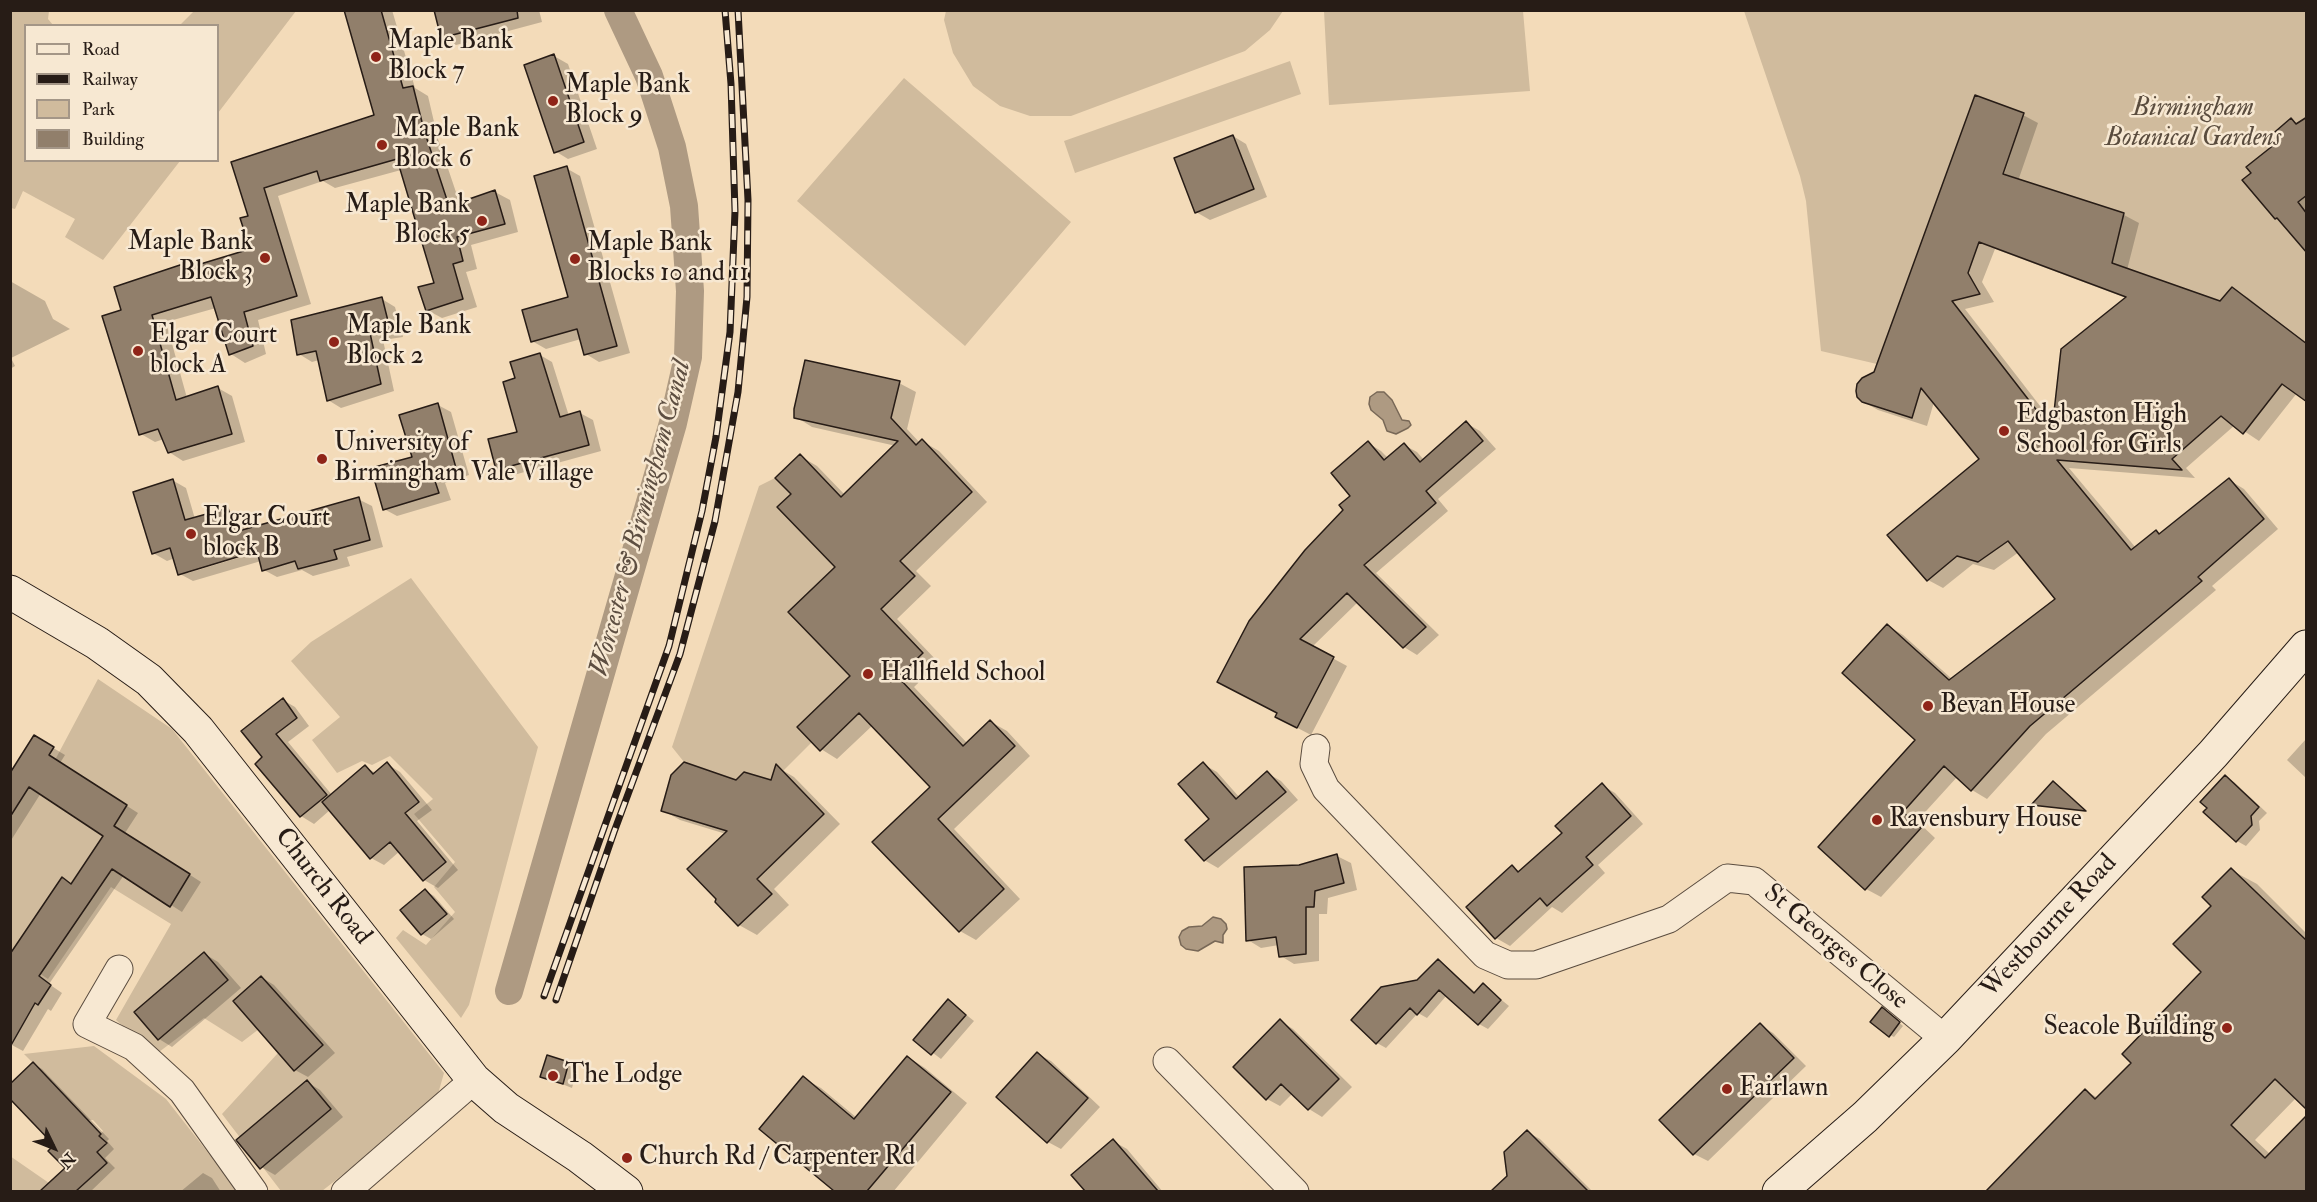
<!DOCTYPE html>
<html>
<head>
<meta charset="utf-8">
<style>
  body { margin:0 }
  #map { position:relative; width:2317px; height:1202px; overflow:hidden; background:#f3dbb9; font-family:"IM FELL Double Pica",serif }
  canvas { display:block }
  .frame { position:absolute; inset:0; border:12px solid #271c16; pointer-events:none }
  .legend { position:absolute; left:24px; top:24px; width:195px; height:138px; box-sizing:border-box; background:#f7e8d2; border:2px solid #a49687; margin:0; padding:8px 10px; list-style:none; font-size:18px; color:#271c16 }
  .legend li { display:flex; align-items:center; gap:12px; height:30px }
  .legend b { width:30px; border:2px solid #a49687 }
  .north { position:absolute; left:24px; top:1118px; width:60px; height:60px; -webkit-text-stroke:4px #f7e8d2; paint-order:stroke; rotate:133deg; font-size:16px; font-weight:700; line-height:24px; text-align:center; color:#271c16 }
  .north::after { content:''; display:block; margin:auto; width:21px; height:27px; background:#271c16; clip-path:polygon(50% 0,100% 100%,50% 72%,0 100%) }
</style>
</head>
<body>
<div id="map">
<canvas width="2317" height="1202"></canvas>
<div class="frame"></div>
<ul class="legend">
<li><b style="height:8px;background:#f7e8d2"></b>Road</li>
<li><b style="height:8px;background:#271c16"></b>Railway</li>
<li><b style="height:16px;background:#d0bb9d"></b>Park</li>
<li><b style="height:16px;background:#917f6b"></b>Building</li>
</ul>
<div class="north">N</div>
</div>
<script>
const ctx = document.querySelector('canvas').getContext('2d');
ctx.lineJoin = 'round';
function paint(path, color) {
  ctx.fillStyle = color;
  ctx.fill(path, 'evenodd');
}
function toPath(rows) {
  const path = new Path2D();
  for (const r of rows) {
    path.moveTo(r[0], r[1]);
    for (let i = 2; i < r.length; i += 2) path.lineTo(r[i], r[i + 1]);
  }
  return path;
}
function stroke(path, color, width, dash) {
  ctx.strokeStyle = color;
  ctx.lineWidth = width;
  ctx.lineCap = dash ? 'butt' : 'round';
  ctx.setLineDash(dash || []);
  ctx.stroke(path);
}
function label(font, color, halo, rows, align = 'center') {
  ctx.font = font + ' "IM FELL Double Pica",serif';
  ctx.lineWidth = 5;
  ctx.setLineDash([]);
  ctx.textBaseline = 'middle';
  ctx.strokeStyle = halo;
  ctx.fillStyle = color;
  for (const [text, x, y, turn = 0] of rows) {
    ctx.save();
    ctx.translate(x, y);
    ctx.rotate((+turn || 0) * Math.PI / 180);
    ctx.textAlign = isNaN(turn) ? turn : align;
    if (halo) ctx.strokeText(text, 0, 0);
    ctx.fillText(text, 0, 0);
    ctx.restore();
  }
}
paint(toPath([
  [11,10,49,11,48,19,53,25,26,26,26,160,180,161,103,260,65,237,75,219,23,191,15,209,11,208],
  [194,11,296,11,218,113,218,26,180,25],
  [946,11,946,10,1283,11,1270,30,1245,51,1071,116,1030,116,1000,106,973,86,953,53,944,20],
  [1324,11,1523,11,1530,91,1329,105],
  [1744,11,2306,11,2306,353,2265,313,2232,287,2220,302,2112,263,2124,213,2004,175,2024,113,1975,95,1877,364,1821,351,1806,201,1800,176],
  [1290,61,1301,94,1075,173,1064,141],
  [904,78,1071,222,965,346,797,201],
  [775,478,791,494,778,507,835,567,788,612,850,676,812,742,782,772,774,770,771,780,744,772,736,780,684,762,672,747,759,486],
  [411,578,538,747,469,1005,461,1018,396,938,403,930,426,945,455,912,434,887,455,862,414,814,433,799,390,756,372,765,362,761,337,773,312,740,340,717,291,661,311,642],
  [98,679,172,729,444,1073,436,1101,322,1191,281,1191,222,1114,278,1053,270,1044,278,1037,259,1029,242,1042,204,1018,155,1055,116,1020,171,924,111,887,48,979,11,955,10,817,29,787,38,792],
  [94,1046,166,1099,238,1191,76,1191,107,1163,97,1152,106,1144,99,1136,103,1131,93,1120,67,1122,65,1095,24,1054],
  [10,1156,49,1183,57,1191,11,1191]
]), '#d0bb9d');
const water = toPath([
  [1377,392,1384,392,1392,400,1402,420,1409,421,1411,425,1408,428,1396,434,1387,431,1383,420,1371,410,1369,404,1370,397,1377,392],
  [1213,917,1221,919,1226,924,1227,929,1223,935,1223,943,1215,941,1198,951,1186,949,1181,945,1179,937,1182,931,1189,927,1202,926,1213,917]
]);
paint(water, '#ae9a82');
stroke(water, '#786857', 1.5);
paint(toPath([
  [345,10,392,10,415,88,428,96,438,139,460,204,495,192,510,200,518,232,471,245,477,269,466,272,477,307,442,318,427,310,436,284,401,170,335,188,323,181,278,196,311,304,258,320,266,354,245,363,231,354,216,308,166,322,187,398,218,388,232,396,245,442,183,461,169,452,164,439,155,442,141,434,122,311,183,266,189,269,252,250,249,217,233,163,376,116],
  [435,10,539,10,542,22,456,45,442,37],
  [554,56,568,64,597,149,568,159,555,151],
  [2023,115,2038,123,2018,181,2124,215,2139,223,2127,270,2220,303,2232,289,2247,297,2306,343,2306,400,2297,393,2259,441,2235,425,2186,468,2195,478,2069,468,2136,548,2156,532,2161,535,2229,480,2244,489,2278,529,2212,586,2216,590,2046,734,1987,799,1972,790,1958,776,1917,821,1935,838,1881,897,1866,889,1917,740,1888,626,1903,635,1952,679,2057,599,2019,552,1994,570,1973,564,1943,588,1928,580,1981,459,1934,402,1927,426,1878,410,1862,401,1875,374],
  [1995,249,2126,298,2054,424,1965,309,1994,302,1982,282],
  [2306,119,2306,240,2276,218,2253,173,2278,144,2291,120,2298,124],
  [1233,136,1246,144,1267,197,1210,220,1196,212],
  [566,168,580,176,630,353,599,362,586,354,581,339,546,349,532,341,570,298],
  [10,281,45,301,53,319,70,329,11,358,15,366,10,369],
  [382,299,395,307,403,337,383,340,394,391,341,408,328,400,319,360,312,362,299,354],
  [540,355,552,362,569,416,580,413,593,420,601,451,510,476,498,469,518,433,517,379],
  [899,383,916,392,907,429,920,443,922,441,939,451,987,502,916,571,931,586,897,619,939,663,914,687,968,744,991,722,1007,731,1030,756,954,829,1020,899,976,940,960,931,932,787,873,725,837,759,821,749,852,676,837,567,793,495,800,456,817,466,845,495,896,446,812,427,796,417],
  [438,405,451,412,469,475,445,483,451,500,397,516,384,509,414,458],
  [1466,423,1480,431,1496,449,1438,499,1448,511,1376,573,1439,635,1417,655,1404,647,1358,602,1312,647,1347,666,1311,735,1290,724,1279,713,1233,689,1345,510,1352,496,1368,443,1381,451,1388,458,1404,445,1417,452,1424,460],
  [172,480,186,488,195,519,228,510,241,517,245,531,358,499,372,506,383,547,347,557,350,566,313,576,302,570,277,577,264,570,261,561,193,581,180,574,175,558,167,561,153,553],
  [263,547,264,550,188,573,188,570],
  [283,700,295,707,309,726,288,742,332,795,365,767,376,773,387,764,400,772,432,810,417,821,458,870,438,888,424,880,400,851,384,865,371,858,330,810,314,824,301,816,257,764,264,757],
  [35,737,65,755,60,763,138,813,125,833,201,882,182,912,124,875,49,984,62,993,51,1011,48,1009,23,1051,10,1044,72,885,105,835,41,793,10,842,10,776],
  [2306,739,2306,778,2287,760],
  [1203,764,1217,772,1240,798,1267,773,1281,781,1298,800,1218,868,1204,860,1211,819],
  [777,767,794,777,840,824,774,889,789,905,757,935,739,925,717,902,726,834,680,820,662,810,736,781,772,781],
  [2225,777,2234,782,2267,813,2259,821,2260,830,2246,846,2237,841],
  [1602,785,1615,793,1643,824,1598,865,1605,873,1562,913,1552,907,1510,946,1496,938,1468,907,1512,867,1521,872,1564,833],
  [2057,785,2086,812,2033,805],
  [1337,856,1351,863,1357,890,1328,898,1327,914,1319,914,1319,961,1294,964,1281,956,1279,945,1261,948,1248,940,1299,866],
  [2231,870,2257,884,2306,933,2306,1108,2296,1098,2255,1140,2270,1154,2306,1117,2306,1192,1989,1192,2086,1091,2098,1098,2133,1062,2204,972,2213,906],
  [426,891,434,896,454,919,431,939,422,934],
  [205,954,218,962,241,988,172,1047,159,1039],
  [1438,961,1446,966,1476,993,1483,985,1509,1006,1488,1029,1479,1024,1447,995,1427,1018,1418,1013,1386,1048,1377,1043,1353,1020,1418,982],
  [261,977,274,985,335,1053,308,1077,295,1070],
  [949,1001,974,1021,941,1059,916,1040],
  [1886,1011,1903,1026,1894,1037,1890,1035],
  [1280,1021,1293,1029,1352,1087,1322,1117,1309,1109,1293,1093,1280,1106,1267,1099],
  [1760,1025,1773,1033,1806,1066,1708,1161,1694,1154],
  [1037,1054,1051,1061,1100,1107,1061,1149,1048,1142],
  [548,1057,577,1069,572,1088,542,1076],
  [908,1057,925,1068,967,1103,893,1192,836,1192,761,1128,803,1078,821,1088,857,1118],
  [33,1064,42,1069,109,1139,107,1141,114,1149,105,1158,115,1168,90,1192,59,1192,51,1183,67,1168,56,1145],
  [307,1082,320,1090,343,1117,275,1175,261,1167],
  [1527,1132,1540,1139,1592,1191,1493,1192,1509,1176],
  [1113,1141,1127,1149,1163,1192,1087,1192,1073,1176],
  [203,1173,212,1178,221,1192,180,1192]
]), '#0003');
stroke(toPath([
  [509,991,673,423,688,357,690,291,684,206,672,147,649,76,618,10]
]), '#ae9a82', 28);
const building = toPath([
  [344,10,381,10,403,88,413,86,424,130,449,206,495,190,505,224,457,237,463,261,453,264,463,299,426,311,418,287,434,283,397,159,320,181,317,171,264,188,297,296,244,312,253,346,229,355,211,297,152,315,176,400,218,386,232,434,168,453,158,429,139,435,102,316,121,310,114,287,183,264,184,269,250,249,240,218,248,216,231,162,374,115,344,10],
  [434,10,517,10,518,18,441,38,434,10],
  [554,54,584,142,554,153,524,65,554,54],
  [1975,95,2024,113,2003,174,2124,213,2112,263,2220,301,2232,287,2307,344,2307,402,2282,384,2243,434,2221,416,2172,459,2182,470,2057,460,2131,550,2156,530,2159,534,2229,478,2264,519,2198,577,2202,581,2030,726,1971,791,1944,766,1903,812,1921,828,1865,890,1818,847,1915,740,1842,673,1887,624,1949,680,2055,599,2008,541,1978,562,1957,556,1927,581,1887,535,1979,459,1921,388,1912,418,1862,402,1857,397,1856,391,1857,384,1862,378,1874,372,1975,95],
  [1979,242,2126,297,2061,349,2052,430,1952,301,1980,294,1968,273,1979,242],
  [2307,117,2307,195,2298,202,2307,214,2307,253,2277,218,2275,219,2242,180,2251,173,2246,167,2275,144,2269,137,2291,118,2296,124,2307,117],
  [1233,135,1254,189,1195,213,1174,158,1233,135],
  [567,166,617,346,584,355,577,329,531,342,522,310,568,297,534,176,567,166],
  [382,297,390,329,370,333,381,384,327,401,316,351,297,355,291,320,382,297],
  [540,353,560,417,580,411,589,445,496,470,488,439,517,432,503,382,515,378,510,362,540,353],
  [805,360,900,381,891,418,916,445,922,439,972,492,900,561,915,576,881,609,923,653,898,677,963,746,990,720,1015,746,938,819,1004,889,959,932,872,842,930,787,859,713,820,751,797,727,850,676,788,612,835,567,777,507,791,494,775,478,800,454,841,497,898,441,794,418,794,409,805,360],
  [438,403,456,468,433,475,439,493,383,510,371,468,412,457,399,415,438,403],
  [1466,421,1483,441,1426,491,1436,503,1364,565,1426,627,1403,648,1347,593,1300,639,1334,657,1297,728,1275,717,1277,713,1217,682,1249,621,1305,550,1343,510,1339,505,1350,496,1331,473,1368,441,1384,460,1404,443,1420,462,1466,421],
  [173,479,185,520,228,508,235,532,359,497,370,540,334,550,337,559,298,569,295,561,262,571,257,551,178,575,170,548,152,554,133,492,173,479],
  [283,698,297,718,276,734,327,795,300,817,255,764,262,757,241,731,283,698],
  [34,735,54,747,49,755,127,805,114,826,190,874,170,907,112,869,39,976,51,985,38,1005,35,1003,10,1047,10,954,62,877,71,884,103,836,29,787,10,817,10,773,34,735],
  [387,762,419,802,405,813,446,862,423,881,390,842,370,859,322,802,365,765,373,774,387,762],
  [684,762,736,780,744,772,771,780,776,764,824,814,757,879,772,894,738,926,715,902,716,899,687,869,727,831,661,811,671,775,684,762],
  [1203,762,1236,799,1267,771,1286,792,1204,861,1185,840,1209,819,1178,784,1203,762],
  [2225,775,2259,807,2251,816,2252,825,2236,842,2203,812,2207,808,2200,802,2225,775],
  [2053,781,2086,811,2031,805,2053,781],
  [1602,783,1631,816,1586,857,1593,865,1547,906,1540,898,1495,939,1466,907,1512,865,1518,872,1562,833,1555,826,1602,783],
  [1337,854,1344,883,1315,891,1314,907,1306,907,1306,954,1279,957,1276,937,1246,941,1244,867,1299,865,1337,854],
  [2231,868,2307,941,2307,1110,2275,1079,2231,1125,2265,1158,2307,1115,2307,1191,1986,1191,2085,1089,2095,1099,2131,1063,2122,1054,2201,972,2173,944,2211,906,2202,897,2231,868],
  [425,889,447,914,421,935,400,910,425,889],
  [204,952,228,980,158,1040,134,1012,204,952],
  [1438,959,1474,993,1483,983,1501,1000,1478,1025,1439,990,1417,1015,1410,1008,1376,1044,1351,1020,1381,987,1417,980,1438,959],
  [261,976,323,1045,294,1071,233,1001,261,976],
  [948,999,966,1015,931,1055,913,1040,948,999],
  [1882,1007,1900,1022,1889,1037,1870,1022,1882,1007],
  [1280,1019,1339,1079,1308,1110,1281,1084,1266,1100,1233,1067,1280,1019],
  [1760,1023,1794,1058,1693,1155,1659,1120,1760,1023],
  [1037,1052,1088,1098,1047,1143,996,1097,1037,1052],
  [547,1055,569,1062,563,1084,540,1077,547,1055],
  [907,1056,951,1092,867,1191,834,1191,759,1129,803,1076,854,1119,907,1056],
  [33,1062,101,1134,99,1136,107,1143,97,1152,107,1163,76,1191,40,1191,65,1168,48,1151,54,1145,10,1099,10,1084,33,1062],
  [307,1080,331,1109,260,1169,236,1140,307,1080],
  [1527,1130,1588,1191,1491,1191,1507,1176,1504,1152,1527,1130],
  [1113,1139,1158,1191,1085,1191,1071,1175,1113,1139]
]);
paint(building, '#917f6b');
stroke(building, '#271c16', 1.5);
const street = toPath([
  [1316,748,1314,764,1326,789,1485,955,1508,965,1536,965,1669,919,1727,878,1754,881,1945,1039],
  [119,969,87,1024,134,1047,182,1091,254,1192],
  [1167,1061,1295,1192],
  [345,1192,474,1080]
]);
const secondary = toPath([
  [10,592,97,643,149,680,198,730,474,1080,506,1108,580,1157,626,1192],
  [1779,1192,1865,1117,1945,1039,2213,754,2306,647]
]);
stroke(street, '#5a4c3f', 29);
stroke(secondary, '#271c16', 35);
stroke(street, '#f7e8d2', 27);
stroke(secondary, '#f7e8d2', 33);
const rail = toPath([
  [544,996,669,646,702,511,716,437,730,332,735,211,731,84,725,10],
  [556,1000,614,832,680,654,715,521,738,392,747,297,748,200,738,10]
]);
stroke(rail, '#271c16', 7);
stroke(rail, '#f7e8d2', 4.5, [14]);
for (const [x, y, r, color] of [
  [376,57,6,"#8f2418"],
  [553,101,6,"#8f2418"],
  [382,145,6,"#8f2418"],
  [482,221,6,"#8f2418"],
  [265,258,6,"#8f2418"],
  [575,259,6,"#8f2418"],
  [334,342,6,"#8f2418"],
  [138,351,6,"#8f2418"],
  [2004,431,6,"#8f2418"],
  [322,459,6,"#8f2418"],
  [191,534,6,"#8f2418"],
  [868,674,6,"#8f2418"],
  [1928,706,6,"#8f2418"],
  [1877,820,6,"#8f2418"],
  [2227,1028,6,"#8f2418"],
  [553,1076,6,"#8f2418"],
  [1727,1089,6,"#8f2418"],
  [627,1158,6,"#8f2418"]
]) {
  const dot = new Path2D();
  dot.arc(x, y, r, 0, 2 * Math.PI);
  ctx.fillStyle = color;
  ctx.fill(dot);
  stroke(dot, '#f7e8d2', 2);
}
label('26px', '#271c16', '#f7e8d2', [
  ["Maple Bank",388,42],
  ["Block 7",388,72],
  ["Maple Bank",565,86],
  ["Block 9",565,116],
  ["Maple Bank",394,130],
  ["Block 6",394,160],
  ["Maple Bank",470,206,"right"],
  ["Block 5",470,236,"right"],
  ["Maple Bank",253,243,"right"],
  ["Block 3",253,273,"right"],
  ["Maple Bank",587,244],
  ["Blocks 10 and 11",587,274],
  ["Maple Bank",346,327],
  ["Block 2",346,357],
  ["Elgar Court",150,336],
  ["block A",150,366],
  ["Edgbaston High",2016,416],
  ["School for Girls",2016,446],
  ["University of",334,444],
  ["Birmingham Vale Village",334,474],
  ["Elgar Court",203,519],
  ["block B",203,549],
  ["Hallfield School",880,674],
  ["Bevan House",1940,706],
  ["Ravensbury House",1889,820],
  ["Seacole Building",2215,1028,"right"],
  ["The Lodge",565,1076],
  ["Fairlawn",1739,1089],
  ["Church Rd / Carpenter Rd",639,1158]
], 'left');
label('italic 26px', '#5a4c3e', '#f7e8d2', [
  ["Birmingham",2193,109],
  ["Botanical Gardens",2193,139]
]);
label('26px', '#271c16', '#f7e8d2', [
  ["Church Road",322,887,52],
  ["Westbourne Road",2050,927,-47],
  ["St Georges Close",1835,948,40]
]);
label('italic 27px', '#5d4e41', '#f7e8d2', [
  ["Worcester & Birmingham Canal",642,519,-75]
]);
</script>
</body>
</html>
